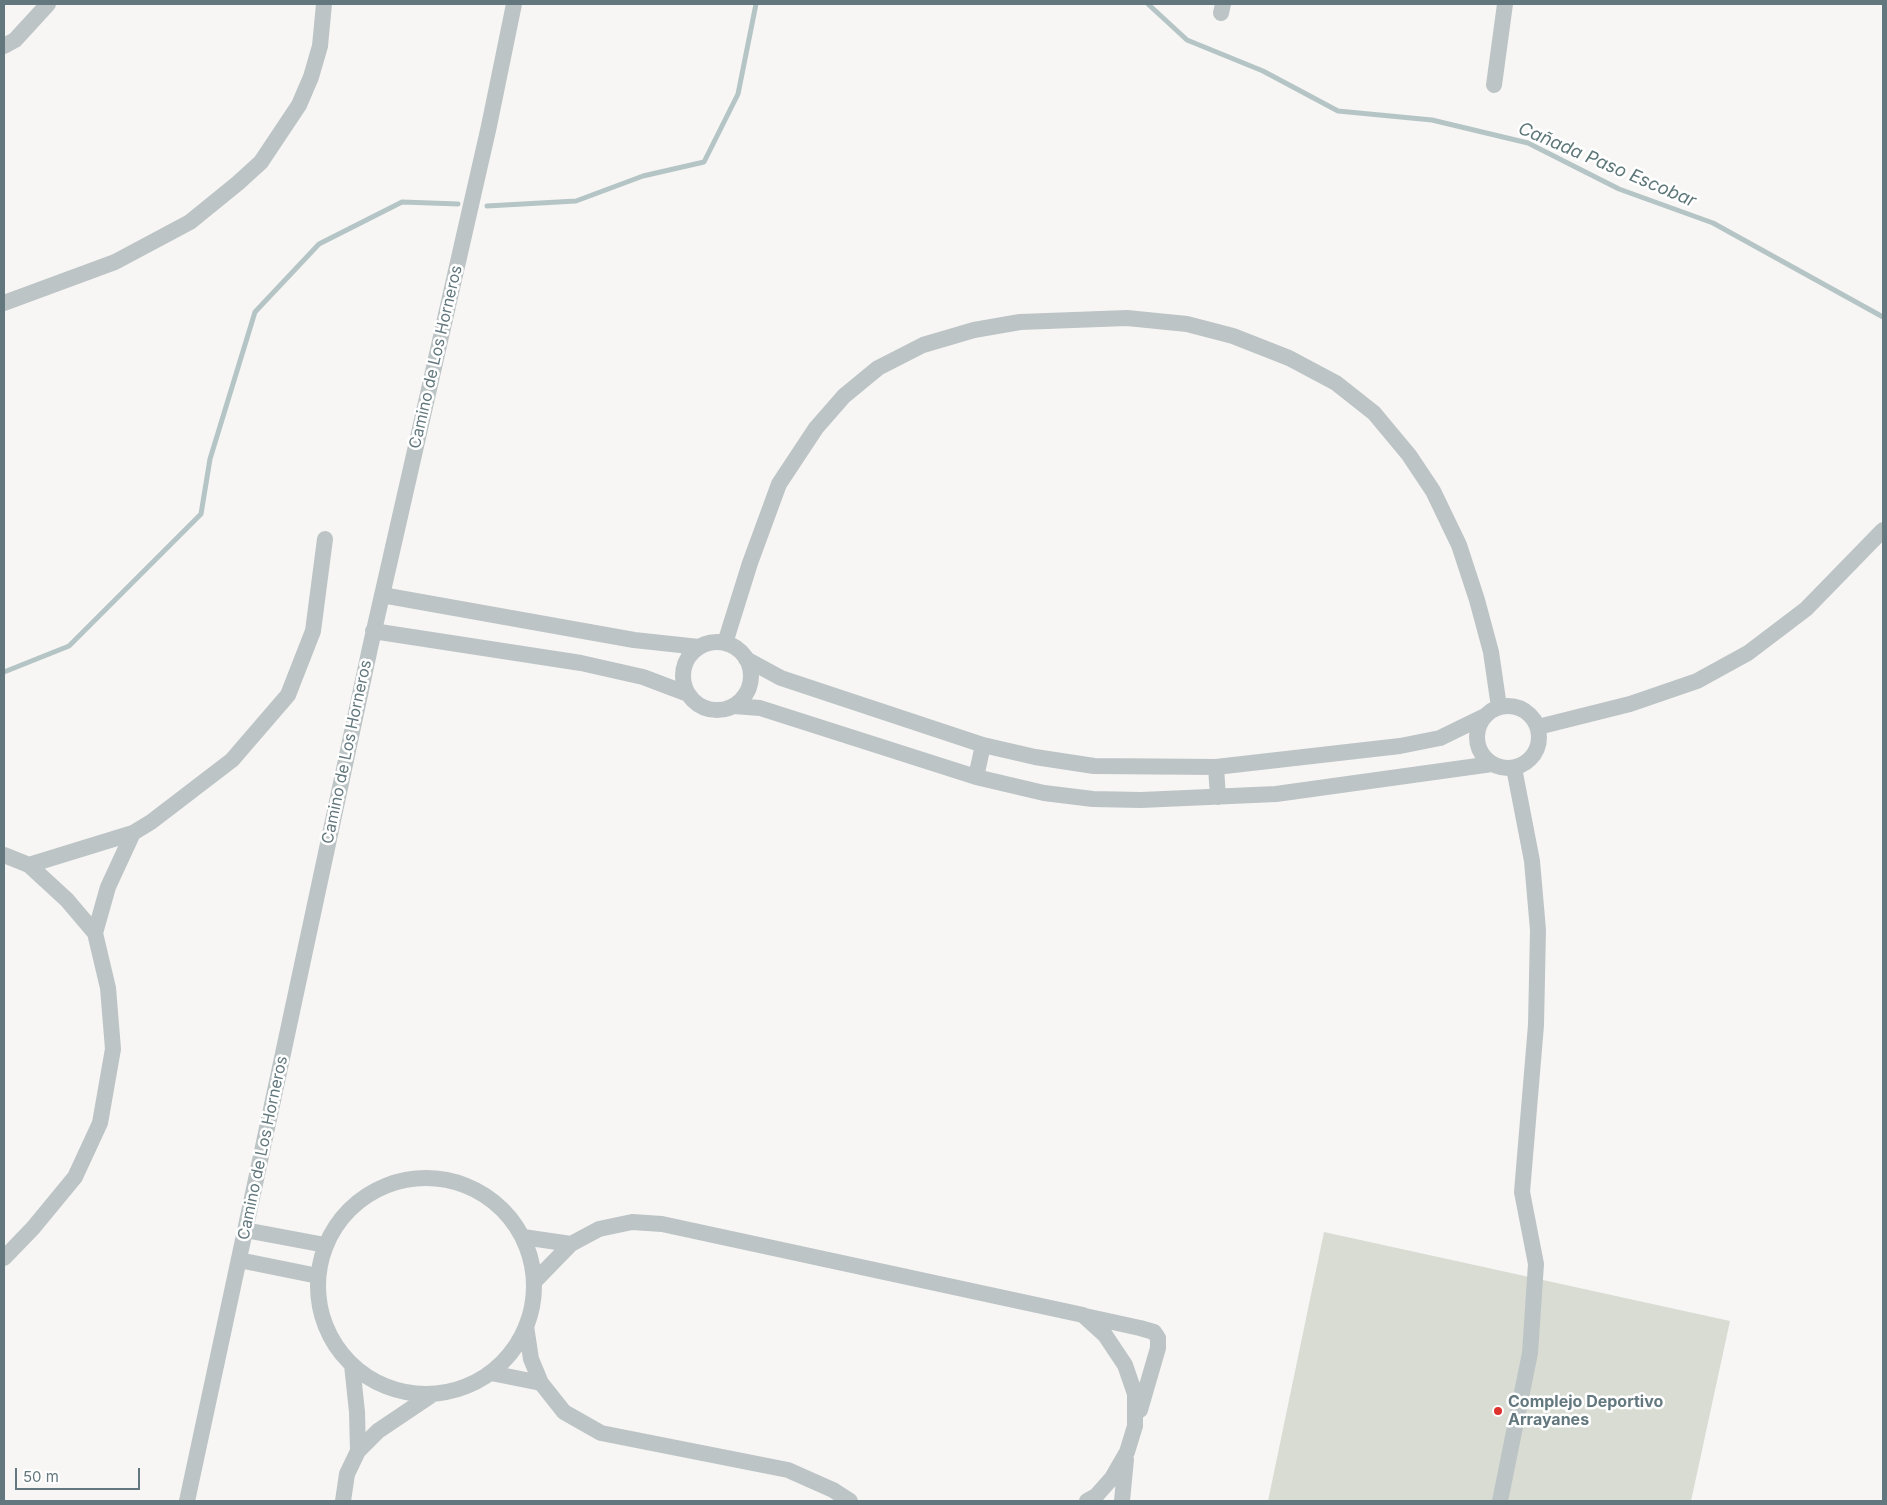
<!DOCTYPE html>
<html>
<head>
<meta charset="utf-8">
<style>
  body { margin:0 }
  #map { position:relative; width:1887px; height:1505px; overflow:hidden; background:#f7f6f4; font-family:Inter,sans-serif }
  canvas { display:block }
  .frame { position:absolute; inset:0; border:5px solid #63787e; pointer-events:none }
  .scale { position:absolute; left:15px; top:1468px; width:125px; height:22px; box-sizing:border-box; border:2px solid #63787e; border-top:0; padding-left:6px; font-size:15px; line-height:18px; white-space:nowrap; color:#63787e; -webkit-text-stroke:4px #fff; paint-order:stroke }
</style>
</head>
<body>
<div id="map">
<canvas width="1887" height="1505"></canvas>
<div class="frame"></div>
<div class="scale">50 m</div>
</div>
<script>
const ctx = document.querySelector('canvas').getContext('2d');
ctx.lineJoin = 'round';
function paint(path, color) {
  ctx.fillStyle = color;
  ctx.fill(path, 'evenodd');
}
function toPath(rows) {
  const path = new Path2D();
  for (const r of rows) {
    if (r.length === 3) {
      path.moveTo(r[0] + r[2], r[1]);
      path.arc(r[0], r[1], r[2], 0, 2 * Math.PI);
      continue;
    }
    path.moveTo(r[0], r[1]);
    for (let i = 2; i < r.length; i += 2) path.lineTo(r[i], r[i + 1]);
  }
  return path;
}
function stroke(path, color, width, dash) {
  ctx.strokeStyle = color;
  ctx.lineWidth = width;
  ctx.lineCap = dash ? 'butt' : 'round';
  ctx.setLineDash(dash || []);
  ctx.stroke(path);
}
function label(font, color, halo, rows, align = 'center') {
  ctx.font = font + ' Inter,sans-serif';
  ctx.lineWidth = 5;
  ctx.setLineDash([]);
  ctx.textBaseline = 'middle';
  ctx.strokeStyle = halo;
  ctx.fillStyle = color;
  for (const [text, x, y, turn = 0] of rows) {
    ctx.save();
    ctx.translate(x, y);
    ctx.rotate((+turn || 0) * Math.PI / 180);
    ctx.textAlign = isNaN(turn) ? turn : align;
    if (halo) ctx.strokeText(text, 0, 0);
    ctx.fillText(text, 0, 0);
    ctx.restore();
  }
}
paint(toPath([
  [1324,1232,1730,1321,1691,1501,1268,1501]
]), '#d8dcd3');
stroke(toPath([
  [1148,4,1187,40,1263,71,1338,111,1432,120,1528,143,1619,189,1713,223,1883,317],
  [487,206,576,201,643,176,704,162,738,94,756,4],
  [4,672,69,646,201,514,210,459,255,312,319,244,402,202,458,204]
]), '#b5c5c6', 5);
stroke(toPath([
  [1221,13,1223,4],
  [4,46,15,40,48,4],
  [1494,85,1505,4],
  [4,303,115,262,190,222,238,183,261,162,299,105,311,77,320,46,324,4],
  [382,595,634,640,699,647],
  [373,631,581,663,643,677,688,694],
  [717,676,34],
  [725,643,750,563,779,484,816,428,844,396,878,368,923,345,974,330,1020,322,1127,318,1187,324,1233,336,1289,358,1336,383,1374,413,1409,455,1433,491,1459,545,1477,600,1491,652,1499,707],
  [746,659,781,678,983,745,1035,757,1094,766,1216,767,1400,746,1440,738,1483,717],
  [1508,737,31],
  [734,706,760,708,976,777,1044,793,1093,799,1141,800,1276,794,1492,764],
  [1538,727,1630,704,1697,681,1748,653,1806,609,1883,530],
  [1216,767,1218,797],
  [976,777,983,745],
  [4,855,29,865,67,900,95,933,108,988,113,1049,100,1123,75,1177,33,1228,4,1258],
  [29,865,133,833,151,822,232,760,288,695,313,631,325,539],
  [95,933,108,887,133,833],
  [426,1286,108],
  [245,1230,325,1245],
  [523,1237,571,1244],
  [239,1260,318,1276],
  [534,1282,571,1244,599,1229,632,1222,662,1224,1083,1315,1105,1335,1125,1365,1135,1394,1135,1426,1127,1452,1112,1478,1096,1496,1087,1501],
  [1085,1316,1140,1328,1154,1332,1158,1338,1158,1348,1140,1410],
  [526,1326,531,1359,541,1383,564,1412,601,1433,788,1470,833,1490,850,1501],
  [352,1365,357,1412,358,1451],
  [491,1373,541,1383],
  [187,1501,370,648,489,126,514,4],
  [343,1501,347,1474,358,1451,378,1431,433,1394],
  [1122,1501,1126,1459],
  [1500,1501,1530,1353,1536,1264,1522,1192,1536,1025,1538,930,1532,861,1514,768]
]), '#bdc4c6', 16);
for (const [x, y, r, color] of [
  [1498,1411,5,"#dd322d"]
]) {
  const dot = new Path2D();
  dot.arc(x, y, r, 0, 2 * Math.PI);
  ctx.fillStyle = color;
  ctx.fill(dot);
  stroke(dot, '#fff', 2);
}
label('16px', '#63787e', '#fff', [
  ["Camino de Los Horneros",436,357,-77],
  ["Camino de Los Horneros",347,752,-78],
  ["Camino de Los Horneros",263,1148,-78]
]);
label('bold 16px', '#63787e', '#fff', [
  ["Complejo Deportivo",1508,1402],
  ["Arrayanes",1508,1420]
], 'left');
label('italic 18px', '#5e7779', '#fff', [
  ["Cañada Paso Escobar",1607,165,23]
]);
</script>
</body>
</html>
